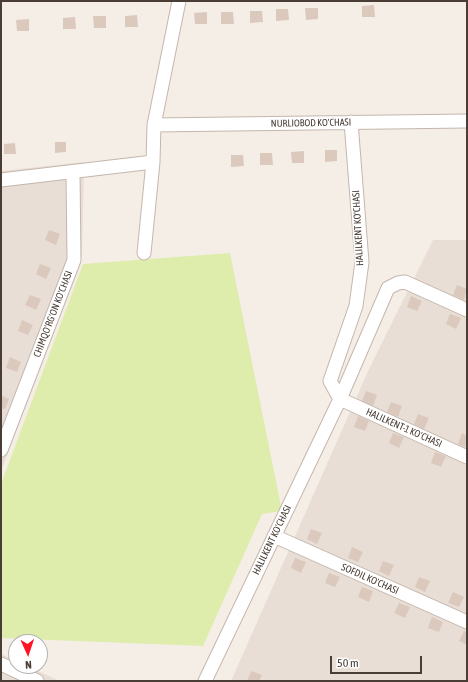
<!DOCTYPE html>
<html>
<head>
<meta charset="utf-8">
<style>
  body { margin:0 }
  #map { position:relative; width:468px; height:682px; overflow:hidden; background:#f5eee7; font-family:"Asap Condensed",sans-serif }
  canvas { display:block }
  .frame { position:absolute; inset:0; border:2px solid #493d35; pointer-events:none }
  .north { position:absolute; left:8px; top:634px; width:40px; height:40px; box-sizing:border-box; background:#fff; border:1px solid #b6b1ae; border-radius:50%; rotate:177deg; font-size:11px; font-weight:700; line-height:16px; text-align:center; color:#493d35 }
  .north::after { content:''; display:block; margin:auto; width:14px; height:18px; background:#ff1425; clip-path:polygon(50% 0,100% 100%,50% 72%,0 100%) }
  .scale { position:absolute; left:330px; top:656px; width:92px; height:18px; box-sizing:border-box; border:2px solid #493d35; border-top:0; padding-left:5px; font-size:12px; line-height:14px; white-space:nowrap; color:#493d35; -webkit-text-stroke:3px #fff; paint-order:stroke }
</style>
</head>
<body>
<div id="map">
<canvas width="468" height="682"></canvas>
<div class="frame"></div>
<div class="north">N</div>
<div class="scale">50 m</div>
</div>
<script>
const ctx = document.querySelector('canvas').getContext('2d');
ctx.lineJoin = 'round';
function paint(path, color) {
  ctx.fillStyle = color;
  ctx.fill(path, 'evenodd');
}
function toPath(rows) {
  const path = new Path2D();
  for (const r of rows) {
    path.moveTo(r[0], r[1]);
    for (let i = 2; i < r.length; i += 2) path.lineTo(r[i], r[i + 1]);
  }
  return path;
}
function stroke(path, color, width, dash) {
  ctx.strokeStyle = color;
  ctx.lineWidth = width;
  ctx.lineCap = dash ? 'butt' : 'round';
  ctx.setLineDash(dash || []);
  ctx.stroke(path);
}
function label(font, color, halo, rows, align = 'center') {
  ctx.font = font + ' "Asap Condensed",sans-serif';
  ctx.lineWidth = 3;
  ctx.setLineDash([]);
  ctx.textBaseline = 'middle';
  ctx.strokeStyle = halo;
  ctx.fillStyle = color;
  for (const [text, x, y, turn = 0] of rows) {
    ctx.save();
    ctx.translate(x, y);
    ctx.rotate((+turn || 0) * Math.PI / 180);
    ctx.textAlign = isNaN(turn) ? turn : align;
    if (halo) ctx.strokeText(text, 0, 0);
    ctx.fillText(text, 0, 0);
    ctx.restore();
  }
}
paint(toPath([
  [84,162,82,255,1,471,1,171],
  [433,240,467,240,467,681,231,681,369,369],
  [1,654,16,661,16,666,27,666,60,681,1,681]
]), '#e9ded5');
paint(toPath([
  [230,253,282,511,262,514,203,646,1,638,1,484,83,264]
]), '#deedac');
paint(toPath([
  [374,5,375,17,362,17,362,6],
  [305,8,318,8,318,19,306,20],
  [276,9,288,9,289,20,276,21],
  [250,11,262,11,263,22,250,23],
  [207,12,207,24,195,24,194,13],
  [221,12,233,12,234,24,221,24],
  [137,15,138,27,125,27,125,16],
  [93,16,106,16,106,28,94,28],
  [75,17,76,29,63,29,63,18],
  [29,19,29,31,17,31,16,20],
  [55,142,66,142,66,152,55,153],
  [15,143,16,154,4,154,4,144],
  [325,150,337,150,337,161,325,162],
  [304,151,304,163,292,163,291,152],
  [260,153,272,153,273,165,260,165],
  [231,155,243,155,244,166,231,167],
  [49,230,60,234,56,245,45,240],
  [40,264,51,268,46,279,36,274],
  [457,285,467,289,464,300,453,295],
  [30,295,41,299,36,310,25,305],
  [411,296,422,301,417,311,407,307],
  [450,314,461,318,456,329,446,324],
  [22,320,33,325,28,335,18,331],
  [10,357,21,362,17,372,6,368],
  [366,391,377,395,373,406,362,401],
  [1,395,9,399,5,409,1,408],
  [391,402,402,406,398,417,387,412],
  [418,414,429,418,424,429,414,424],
  [358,416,369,421,365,431,354,427],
  [393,433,404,437,399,448,389,443],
  [462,433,467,436,467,448,458,444],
  [435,452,446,456,441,467,431,463],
  [311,529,322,533,317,544,307,539],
  [352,547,363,552,358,562,348,558],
  [295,558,306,562,301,573,291,568],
  [383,561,394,565,389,576,379,571],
  [329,573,340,577,335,587,325,583],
  [419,577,430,581,425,592,415,587],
  [362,587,373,591,369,602,358,597],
  [453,592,464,597,459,607,448,603],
  [399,603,410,607,405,618,394,613],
  [432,617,443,622,439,632,428,628],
  [464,631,467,632,467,645,459,641],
  [251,671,262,675,259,681,247,681]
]), '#dbc9be');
const minor = toPath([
  [351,122,362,262,356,306,330,381,340,399,467,457],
  [154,125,467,121],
  [1,180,153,162],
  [144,253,153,162,154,125,179,1],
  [1,450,74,260,73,172],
  [274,536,467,622],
  [1,664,37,681],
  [205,681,340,399,388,288,398,283,405,282,467,310]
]);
stroke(minor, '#c4b6ac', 15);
stroke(minor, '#fff', 13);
label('10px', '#493d35', '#fff', [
  ["NURLIOBOD KO'CHASI",311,123,-1],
  ["HALILKENT KO'CHASI",358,228,-93],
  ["CHIMQO'RG'ON KO'CHASI",53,314,-69],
  ["HALILKENT-1 KO'CHASI",404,428,24],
  ["HALILKENT KO'CHASI",272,540,-64],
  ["SOFDIL KO'CHASI",370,579,24]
]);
</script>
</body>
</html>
